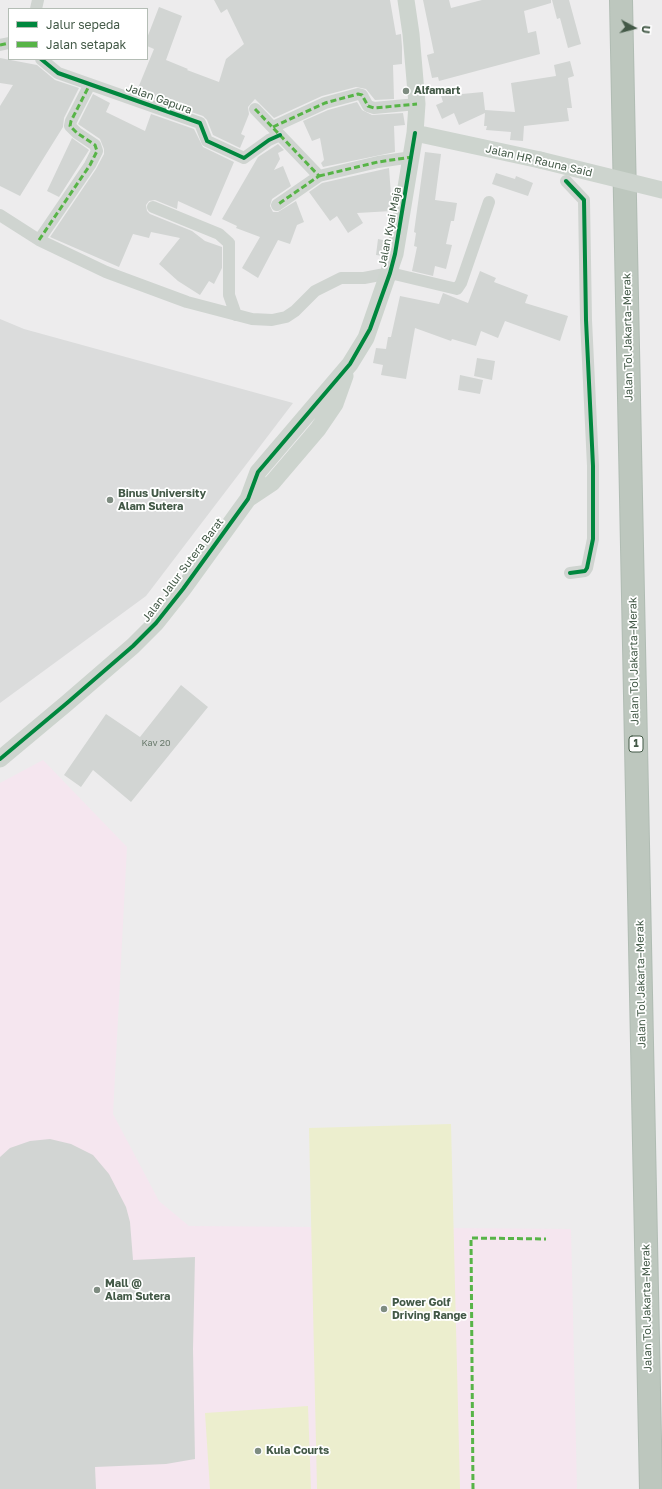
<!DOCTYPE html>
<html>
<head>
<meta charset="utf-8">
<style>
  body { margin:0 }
  #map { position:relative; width:662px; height:1489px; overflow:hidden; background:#edeced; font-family:"Golos Text",sans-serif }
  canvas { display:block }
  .legend { position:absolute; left:8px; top:8px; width:140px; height:52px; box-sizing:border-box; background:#fff; border:1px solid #b4bdb5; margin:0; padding:5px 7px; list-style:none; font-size:12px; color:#435947 }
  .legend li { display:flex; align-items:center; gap:8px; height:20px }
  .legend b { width:20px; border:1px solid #b4bdb5 }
  .north { position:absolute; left:614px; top:8px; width:40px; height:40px; -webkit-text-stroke:3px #fff; paint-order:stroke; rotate:97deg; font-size:11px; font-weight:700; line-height:16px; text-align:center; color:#435947 }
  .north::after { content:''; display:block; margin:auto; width:14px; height:18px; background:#435947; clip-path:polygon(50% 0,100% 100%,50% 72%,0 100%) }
</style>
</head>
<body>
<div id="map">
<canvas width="662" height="1489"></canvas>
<ul class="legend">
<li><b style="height:5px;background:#00873e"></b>Jalur sepeda</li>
<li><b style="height:5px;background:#57b447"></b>Jalan setapak</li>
</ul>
<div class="north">U</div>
</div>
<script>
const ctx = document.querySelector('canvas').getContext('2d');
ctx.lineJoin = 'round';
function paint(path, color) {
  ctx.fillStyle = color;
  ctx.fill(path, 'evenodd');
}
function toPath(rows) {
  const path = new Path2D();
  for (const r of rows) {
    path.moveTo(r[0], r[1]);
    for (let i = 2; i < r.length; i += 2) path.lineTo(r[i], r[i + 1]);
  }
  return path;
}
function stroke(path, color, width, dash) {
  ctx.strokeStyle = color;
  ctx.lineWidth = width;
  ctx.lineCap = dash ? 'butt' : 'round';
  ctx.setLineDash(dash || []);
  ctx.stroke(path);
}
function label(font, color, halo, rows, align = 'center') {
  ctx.font = font + ' "Golos Text",sans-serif';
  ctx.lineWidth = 3.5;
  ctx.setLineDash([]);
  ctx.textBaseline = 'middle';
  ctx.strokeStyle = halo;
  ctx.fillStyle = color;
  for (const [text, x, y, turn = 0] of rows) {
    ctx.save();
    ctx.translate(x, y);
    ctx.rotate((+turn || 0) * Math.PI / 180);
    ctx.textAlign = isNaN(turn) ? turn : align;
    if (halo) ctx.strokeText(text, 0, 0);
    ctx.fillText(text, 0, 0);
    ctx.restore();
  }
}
paint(toPath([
  [43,760,127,847,113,1114,159,1201,189,1226,571,1229,577,1489,0,1489,0,783]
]), '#f5e6ef');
paint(toPath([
  [0,319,24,329,293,403,146,596,0,703]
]), '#dbdcdc');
paint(toPath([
  [451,1124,460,1489,317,1489,309,1128],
  [308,1406,311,1489,210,1489,205,1413]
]), '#eceece');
paint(toPath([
  [214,0,390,0,396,35,401,34,402,47,402,64,393,65,394,99,375,100,366,89,356,87,322,96,274,118,255,99,248,107,249,114,241,134,245,136,240,148,213,135,207,120,203,116,136,93,154,49,147,46,147,38,159,7,182,16,166,60,188,69,187,70,219,82,226,59,244,44,227,9,221,13],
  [423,0,449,0,451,8,482,0,551,0,551,3,524,11,528,33,536,31,540,54,439,81,438,77,432,78,427,55,434,53],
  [552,0,569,0,581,44,568,48,560,18,557,19],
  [0,58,37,65,55,80,79,88,64,118,63,127,20,196,0,186,0,106,13,85,0,83],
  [570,61,574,76,568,78,572,108,567,108,569,121,524,126,523,141,510,140,511,132,486,130,487,126,484,126,485,113,459,125,454,113,442,119,436,105,443,102,441,96,483,92,485,110,515,112,511,83,556,76,554,65],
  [93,94,110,103,106,112,145,131,151,114,194,129,203,147,234,162,211,216,178,201,177,209,155,200,149,201,146,205,147,211,150,214,192,231,205,241,222,247,222,268,214,284,209,281,200,295,178,281,159,264,180,238,151,232,149,238,133,234,119,267,50,237,96,169,104,154,104,149,100,139,78,124],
  [357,102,362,110,372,115,403,113,405,125,394,126,395,152,323,167,321,163,324,160,320,138,312,141,303,121,328,110],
  [72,138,89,150,59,197,47,191],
  [278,144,284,150,278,153,280,159,274,170,283,166,291,186,272,199,270,206,273,212,278,212,296,201,304,222,297,225,290,244,278,240,258,278,242,268,260,237,236,228,237,226,222,219,258,157],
  [425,152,441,154,435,200,457,203,454,221,451,221,446,244,452,245,446,269,435,266,433,276,412,271,417,247,414,246,416,233,414,232],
  [389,168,391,195,395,195,392,211,357,213,363,223,348,233,337,216,330,221,309,192,322,183],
  [496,173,515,179,516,176,533,183,528,196,492,184],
  [378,239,387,241,384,256,376,255],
  [480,271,496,278,494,282,528,295,525,303,568,316,560,341,505,321,498,338,481,331,476,346,452,339,451,341,415,328,406,379,381,375,383,365,373,363,376,348,386,349,388,337,391,337,400,296,439,304,443,293,468,303],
  [477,358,495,361,492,380,474,376],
  [460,375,483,380,480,394,458,390],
  [181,685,208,707,131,802,93,770,81,787,64,775,106,714,140,737],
  [50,1139,71,1144,93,1155,109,1174,126,1207,130,1222,133,1260,195,1257,193,1349,195,1459,166,1464,95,1467,96,1489,0,1489,0,1157,10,1148,30,1141]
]), '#d2d5d3');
const highway = toPath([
  [621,0,651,1489]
]);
stroke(highway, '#b0bcb3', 24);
stroke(toPath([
  [36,9,38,0],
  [0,45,9,43],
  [41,59,58,73,200,123,207,141,244,158,269,140,280,135],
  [255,109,319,176,277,205],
  [273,127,325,103,358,94,362,95,368,106,374,108,417,104],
  [319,176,378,162,412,157],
  [566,181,584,200,586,320,593,466,593,539,587,568,585,571,570,573],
  [153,207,219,234,229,243,229,295,236,315],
  [0,215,39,240,106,272,187,302,252,319,272,320,286,317,295,311,315,291,341,278,364,278,390,273,457,289,461,283,489,202],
  [39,240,90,165,97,151,95,145,77,133,70,126,71,121,90,84]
]), '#cfd4d0', 12);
stroke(toPath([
  [415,133,540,160],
  [248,499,272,483,318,429,335,404,345,376],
  [0,759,67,703,133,646,156,623,183,589,248,499,258,472,350,364,366,338,395,254,415,133,417,104,411,34,406,0]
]), '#cdd4ce', 17);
stroke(highway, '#bdc7be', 22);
stroke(toPath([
  [540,160,662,190]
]), '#cdd4ce', 17);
stroke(toPath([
  [0,45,9,43],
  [255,109,319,176,277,205],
  [273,127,325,103,358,94,362,95,368,106,374,108,417,104],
  [319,176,378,162,412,157],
  [39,240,90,165,97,151,95,145,77,133,70,126,71,121,90,84],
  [473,1489,471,1238,546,1239]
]), '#57b447', 3, [6, 3]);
stroke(toPath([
  [41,59,58,73,200,123,207,141,244,158,269,140,280,135],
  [566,181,584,200,586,320,593,466,593,539,587,568,585,571,570,573],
  [0,759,67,703,133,646,156,623,183,589,248,499,258,472,350,364,370,329,390,273,395,254,415,133]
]), '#00873e', 4);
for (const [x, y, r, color] of [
  [406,91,4,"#7e8c81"],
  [110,500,4,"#7e8c81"],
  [97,1290,4,"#7e8c81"],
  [384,1309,4,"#7e8c81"],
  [258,1451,4,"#7e8c81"]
]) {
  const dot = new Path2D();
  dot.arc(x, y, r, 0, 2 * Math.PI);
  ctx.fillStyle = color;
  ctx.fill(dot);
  stroke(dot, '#fff', 1.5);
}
label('9px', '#697a6c', null, [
  ["Kav 20",156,743]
]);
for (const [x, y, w] of [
  [636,744,14]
]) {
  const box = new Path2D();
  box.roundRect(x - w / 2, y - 8, w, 16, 3);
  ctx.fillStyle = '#fff';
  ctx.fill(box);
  stroke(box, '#435947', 1);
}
label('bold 10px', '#435947', null, [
  ["1",636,744]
]);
label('bold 11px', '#435947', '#fff', [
  ["Alfamart",414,91],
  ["Binus University",118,494],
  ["Alam Sutera",118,507],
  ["Mall @",105,1284],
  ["Alam Sutera",105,1297],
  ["Power Golf",392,1303],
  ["Driving Range",392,1316],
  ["Kula Courts",266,1451]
], 'left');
label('11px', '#435947', '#fff', [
  ["Jalan Gapura",159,99,20],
  ["Jalan HR Rauna Said",539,161,13],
  ["Jalan Kyai Maja",390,227,-79],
  ["Jalan Tol Jakarta–Merak",628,337,-91],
  ["Jalan Jalur Sutera Barat",183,570,-53],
  ["Jalan Tol Jakarta–Merak",634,661,-91],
  ["Jalan Tol Jakarta–Merak",641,984,-91],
  ["Jalan Tol Jakarta–Merak",647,1308,-91]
]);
</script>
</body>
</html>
